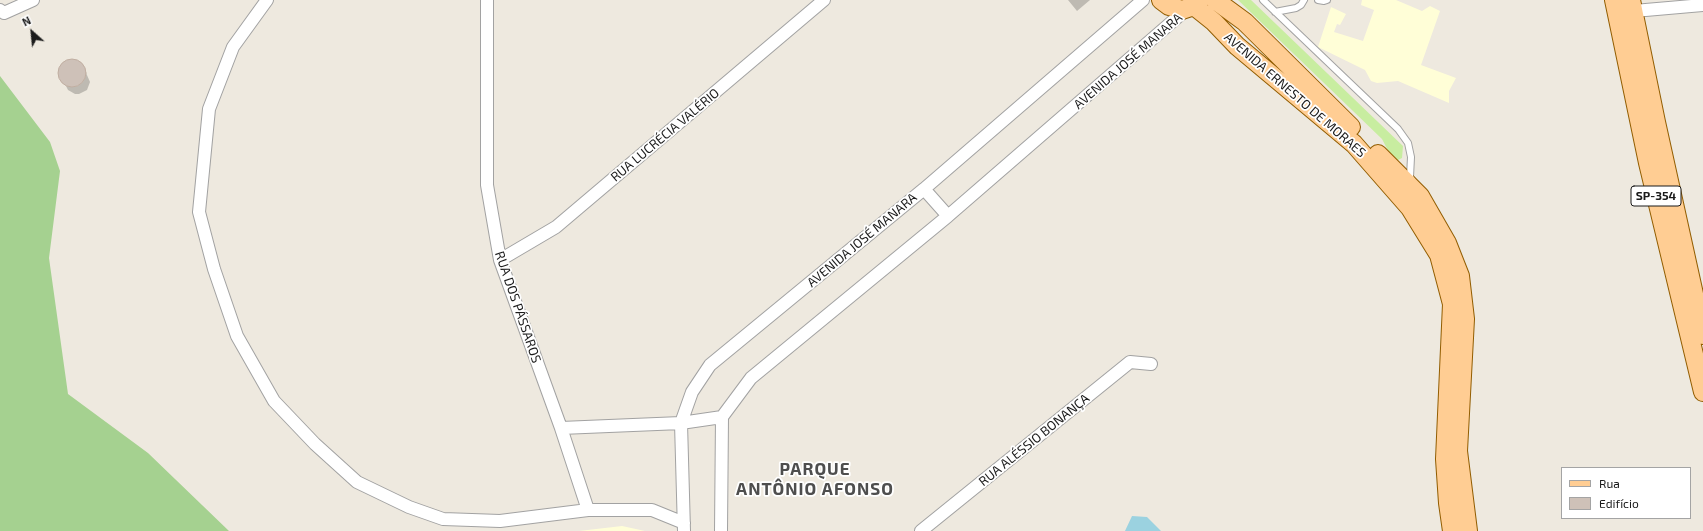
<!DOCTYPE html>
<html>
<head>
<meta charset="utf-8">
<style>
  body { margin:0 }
  #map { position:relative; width:1703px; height:531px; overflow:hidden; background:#eee9df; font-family:"Exo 2",sans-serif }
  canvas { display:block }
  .legend { position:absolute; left:1561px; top:467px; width:130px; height:52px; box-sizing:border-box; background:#fff; border:1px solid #a4a4a4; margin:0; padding:5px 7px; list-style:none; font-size:12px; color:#1b1b1b }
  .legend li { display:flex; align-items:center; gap:8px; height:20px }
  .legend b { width:20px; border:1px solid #a4a4a4 }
  .north { position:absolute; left:12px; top:12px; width:40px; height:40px; -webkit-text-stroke:3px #fff; paint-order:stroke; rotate:333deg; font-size:11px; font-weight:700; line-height:16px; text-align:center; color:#1b1b1b }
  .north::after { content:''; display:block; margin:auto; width:14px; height:18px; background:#1b1b1b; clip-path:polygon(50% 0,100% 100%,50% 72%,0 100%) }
</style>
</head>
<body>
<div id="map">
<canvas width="1703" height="531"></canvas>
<ul class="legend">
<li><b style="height:5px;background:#ffcd93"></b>Rua</li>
<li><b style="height:11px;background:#cec1b8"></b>Edifício</li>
</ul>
<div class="north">N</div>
</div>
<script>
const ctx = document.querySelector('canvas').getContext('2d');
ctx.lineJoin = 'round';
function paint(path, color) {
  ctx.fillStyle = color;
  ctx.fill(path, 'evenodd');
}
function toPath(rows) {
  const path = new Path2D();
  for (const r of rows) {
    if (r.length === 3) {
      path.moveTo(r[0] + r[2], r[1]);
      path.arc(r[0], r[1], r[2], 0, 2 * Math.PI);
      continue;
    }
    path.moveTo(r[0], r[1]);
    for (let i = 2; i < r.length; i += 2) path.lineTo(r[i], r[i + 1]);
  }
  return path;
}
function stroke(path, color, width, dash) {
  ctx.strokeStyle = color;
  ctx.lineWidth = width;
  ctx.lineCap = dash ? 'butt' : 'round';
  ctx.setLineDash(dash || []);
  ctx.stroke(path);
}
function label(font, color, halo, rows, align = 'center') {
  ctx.font = font + ' "Exo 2",sans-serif';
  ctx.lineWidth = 3.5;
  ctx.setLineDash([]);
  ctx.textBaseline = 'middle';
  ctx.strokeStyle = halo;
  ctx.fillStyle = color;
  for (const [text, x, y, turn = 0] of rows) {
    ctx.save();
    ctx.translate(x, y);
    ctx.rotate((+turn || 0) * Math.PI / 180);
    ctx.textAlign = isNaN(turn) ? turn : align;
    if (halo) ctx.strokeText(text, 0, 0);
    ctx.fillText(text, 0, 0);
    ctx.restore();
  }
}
paint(toPath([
  [1362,0,1396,0,1422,11,1430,6,1440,11,1421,65,1456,78,1449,91,1449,103,1398,81,1377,83,1371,81,1365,70,1318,47,1331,7,1346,14,1340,25,1337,24,1334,32,1363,41,1374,10,1361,5],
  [622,526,645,531,579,531]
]), '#fffed7');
paint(toPath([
  [1238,0,1251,0,1403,146,1402,158,1394,162,1382,139]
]), '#c8eda0');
paint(toPath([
  [0,76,50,142,60,171,49,258,68,394,148,453,229,531,0,531]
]), '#a5d190');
paint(toPath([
  [1132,516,1147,517,1161,531,1125,531]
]), '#9bd2e0');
paint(toPath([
  [1068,0,1090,0,1077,11],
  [73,61,80,63,83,66,90,82,87,90,79,94,75,94,68,90,60,74,60,70,65,63]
]), '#0003');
const building = toPath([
  [72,73,14]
]);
paint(building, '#cec1b8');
stroke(building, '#c0aea1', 1);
const service = toPath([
  [1263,0,1398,129,1408,143,1411,157,1410,177,1412,180],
  [1318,0,1324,1,1327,0],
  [1275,12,1296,8,1301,5,1304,0]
]);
const minor = toPath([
  [267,0,233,47,209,109,199,212,214,269,237,336,274,401,315,444,357,482,409,507,443,519,500,521,588,510,652,510,684,523],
  [487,0,487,185,500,260,561,428,588,510],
  [0,10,4,13,33,0],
  [1634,11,1703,5],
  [924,189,948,216],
  [500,260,556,227,824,0],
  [561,428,681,423,722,417],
  [684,531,681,423,692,392,710,365,924,189,1143,0],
  [721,531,722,417,751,378,948,216,1188,8],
  [921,531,1130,362,1151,364]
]);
const primary = toPath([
  [1161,0,1169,6,1182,10,1194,6,1200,0],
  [1215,0,1245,22,1351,127],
  [1614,0,1648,163,1703,392],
  [1631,0,1656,122,1703,335],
  [1194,6,1214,22,1237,46,1354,144,1410,208,1439,255,1452,304,1445,459,1448,503,1452,531],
  [1378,154,1420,196,1447,243,1460,276,1465,319,1458,451,1468,531]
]);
stroke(service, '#a2a2a2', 8);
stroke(minor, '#a2a2a2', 14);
stroke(primary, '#925d00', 20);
stroke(service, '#fff', 6);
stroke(minor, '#fff', 12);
stroke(primary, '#ffcd93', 18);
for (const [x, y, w] of [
  [1656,196,50]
]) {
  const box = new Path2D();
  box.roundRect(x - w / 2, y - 10, w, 20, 3);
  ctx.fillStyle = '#fff';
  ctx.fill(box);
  stroke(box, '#1b1b1b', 1);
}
label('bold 12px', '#1b1b1b', null, [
  ["SP-354",1656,196]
]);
label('13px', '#1b1b1b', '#fff', [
  ["AVENIDA JOSÉ MANARA",1128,61,-41],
  ["AVENIDA ERNESTO DE MORAES",1295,95,41],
  ["RUA LUCRÉCIA VALÉRIO",665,135,-40],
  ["AVENIDA JOSÉ MANARA",862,240,-40],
  ["RUA DOS PÁSSAROS",518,307,71],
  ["RUA ALÉSSIO BONANÇA",1034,440,-39]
]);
ctx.letterSpacing = '1px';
label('bold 17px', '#4e4e4e', '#fff', [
  ["PARQUE",815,469],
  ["ANTÔNIO AFONSO",815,489]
]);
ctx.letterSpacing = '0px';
</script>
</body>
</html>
